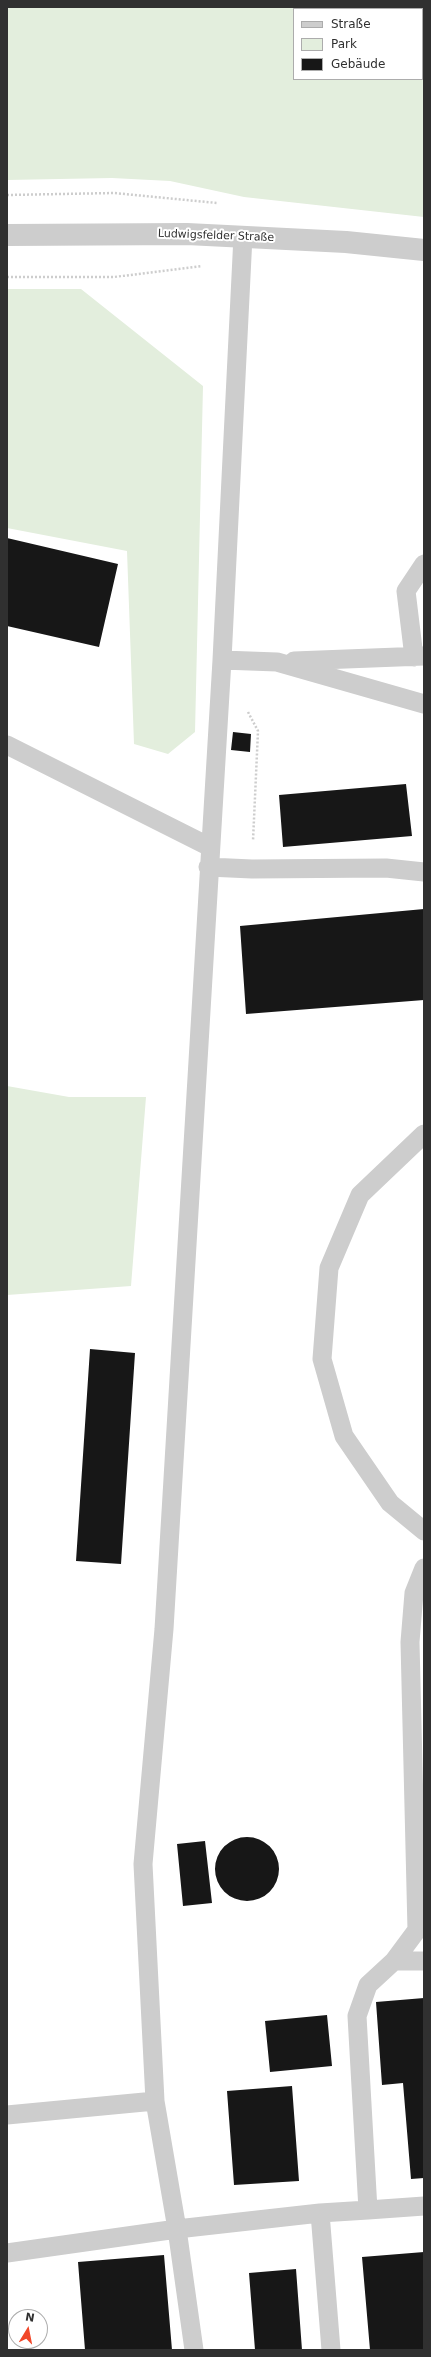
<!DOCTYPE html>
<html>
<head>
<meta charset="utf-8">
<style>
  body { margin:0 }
  #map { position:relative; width:431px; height:2357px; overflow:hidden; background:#fff; font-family:"DejaVu Sans",sans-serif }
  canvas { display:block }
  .frame { position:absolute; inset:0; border:8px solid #303030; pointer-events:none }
  .legend { position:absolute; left:293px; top:8px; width:130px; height:72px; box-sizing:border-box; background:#fff; border:1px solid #acacac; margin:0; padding:5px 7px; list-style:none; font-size:12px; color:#303030 }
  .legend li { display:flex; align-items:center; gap:8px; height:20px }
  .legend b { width:20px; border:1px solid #acacac }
  .north { position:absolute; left:8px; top:2309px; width:40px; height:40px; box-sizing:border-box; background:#fff; border:1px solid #acacac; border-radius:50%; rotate:10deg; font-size:11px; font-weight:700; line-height:16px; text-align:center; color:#303030 }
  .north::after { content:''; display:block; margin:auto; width:14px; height:18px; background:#f14729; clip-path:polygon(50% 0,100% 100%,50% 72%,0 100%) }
</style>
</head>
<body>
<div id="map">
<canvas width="431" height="2357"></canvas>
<div class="frame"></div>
<ul class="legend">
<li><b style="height:5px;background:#cdcdcd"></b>Straße</li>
<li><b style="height:11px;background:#e3eedd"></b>Park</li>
<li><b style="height:11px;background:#171717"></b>Gebäude</li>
</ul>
<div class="north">N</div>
</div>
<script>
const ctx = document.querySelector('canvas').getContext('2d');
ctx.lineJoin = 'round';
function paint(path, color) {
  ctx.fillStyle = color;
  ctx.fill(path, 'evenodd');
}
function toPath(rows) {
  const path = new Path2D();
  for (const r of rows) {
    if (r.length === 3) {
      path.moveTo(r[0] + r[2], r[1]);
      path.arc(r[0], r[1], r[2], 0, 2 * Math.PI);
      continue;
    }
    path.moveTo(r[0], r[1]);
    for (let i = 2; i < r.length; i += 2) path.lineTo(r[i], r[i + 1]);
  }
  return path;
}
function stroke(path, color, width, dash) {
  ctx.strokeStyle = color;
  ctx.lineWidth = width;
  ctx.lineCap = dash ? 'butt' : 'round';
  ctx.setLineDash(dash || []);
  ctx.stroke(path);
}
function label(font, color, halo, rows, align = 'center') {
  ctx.font = font + ' "DejaVu Sans",sans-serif';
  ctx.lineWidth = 4;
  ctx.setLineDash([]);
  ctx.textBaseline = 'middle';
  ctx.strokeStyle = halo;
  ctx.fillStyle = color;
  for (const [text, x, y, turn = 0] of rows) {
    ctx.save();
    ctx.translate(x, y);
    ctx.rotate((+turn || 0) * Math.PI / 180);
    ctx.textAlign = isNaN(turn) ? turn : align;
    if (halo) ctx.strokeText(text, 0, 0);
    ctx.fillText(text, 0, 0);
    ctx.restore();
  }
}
paint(toPath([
  [7,7,424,7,424,217,244,197,170,181,112,178,7,180],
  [294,9,422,9,422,79,294,79],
  [7,289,81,289,203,386,195,732,168,754,134,744,127,551,7,528],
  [7,1086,69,1097,146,1097,131,1286,7,1295]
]), '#e3eedd');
paint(toPath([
  [7,538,118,564,99,647,7,626],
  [233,732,251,734,250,752,231,750],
  [406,784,412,836,283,847,279,795],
  [424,909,424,1000,246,1014,240,926],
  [90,1349,135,1353,121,1564,76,1561],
  [247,1869,32],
  [205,1841,212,1903,183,1906,177,1844],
  [424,1998,424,2178,411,2179,403,2083,382,2085,376,2002],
  [327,2015,332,2066,270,2072,265,2021],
  [292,2086,299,2181,234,2185,227,2091],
  [424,2252,424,2350,370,2350,362,2257],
  [164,2255,172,2350,85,2350,78,2262],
  [296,2269,302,2350,255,2350,249,2273]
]), '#171717');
stroke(toPath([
  [7,195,114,193,217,203],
  [7,277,114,277,202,266],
  [248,712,258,731,253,841]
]), '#cdcdcd', 2.5, [2, 2]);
stroke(toPath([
  [414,657,406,591,424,564],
  [222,660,277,662,424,704],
  [294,661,424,656],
  [7,745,210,847],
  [208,867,252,869,386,868,424,872],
  [424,1134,360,1195,329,1268,322,1359,344,1436,390,1503,424,1531],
  [394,1961,424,1961],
  [7,2115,155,2101],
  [368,2210,424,2206],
  [320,2213,331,2350],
  [7,2253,177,2229,320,2213,368,2210,357,2016,368,1985,394,1961,417,1930,410,1642,414,1593,424,1568],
  [194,2350,177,2229,155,2101,143,1864,164,1629,222,660,243,236]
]), '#cdcdcd', 19);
stroke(toPath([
  [7,235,187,234,346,242,424,250]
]), '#cdcdcd', 22);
label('11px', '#303030', '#fff', [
  ["Ludwigsfelder Straße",216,236,2]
]);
</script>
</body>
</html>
